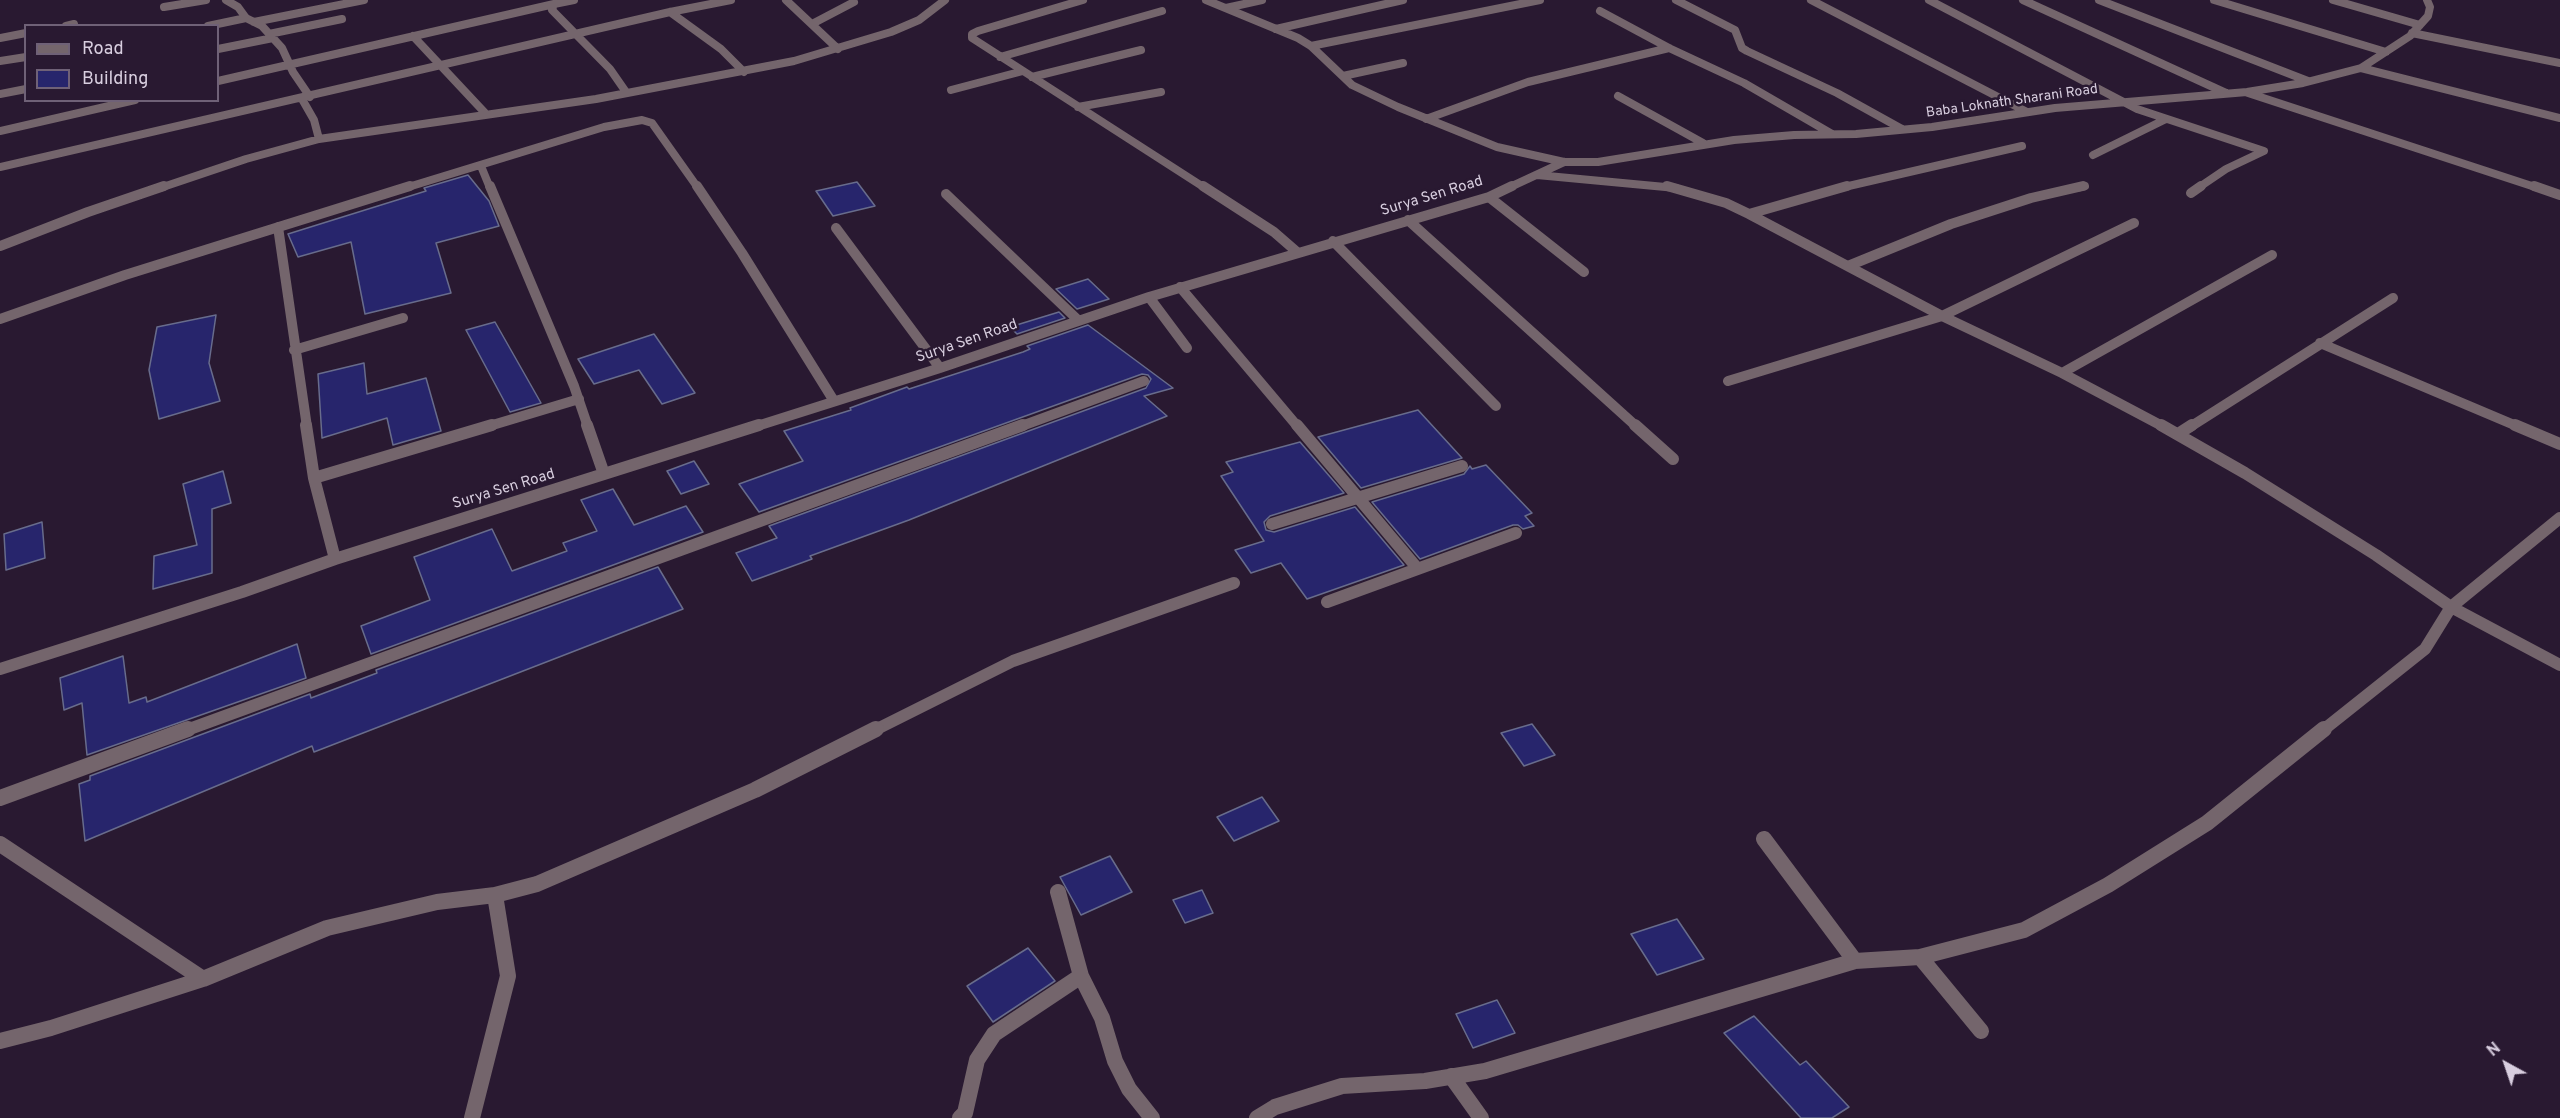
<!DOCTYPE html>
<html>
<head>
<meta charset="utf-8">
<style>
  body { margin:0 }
  #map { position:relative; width:2560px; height:1118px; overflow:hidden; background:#291931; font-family:Overpass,sans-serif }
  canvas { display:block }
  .legend { position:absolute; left:24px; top:24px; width:195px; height:78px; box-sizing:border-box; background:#291931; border:2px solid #6f6177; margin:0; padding:8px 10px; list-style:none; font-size:18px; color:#d8cedf }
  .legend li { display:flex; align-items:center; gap:12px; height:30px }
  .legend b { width:30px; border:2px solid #6f6177 }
  .north { position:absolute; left:2476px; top:1034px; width:60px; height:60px; -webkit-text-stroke:4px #291931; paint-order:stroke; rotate:320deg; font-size:16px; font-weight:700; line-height:24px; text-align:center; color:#d8cedf }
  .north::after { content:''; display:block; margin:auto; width:21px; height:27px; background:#d8cedf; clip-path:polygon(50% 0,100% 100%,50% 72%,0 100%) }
</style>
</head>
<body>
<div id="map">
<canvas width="2560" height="1118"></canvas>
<ul class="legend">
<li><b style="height:8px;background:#74656c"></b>Road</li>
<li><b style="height:16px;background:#27256c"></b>Building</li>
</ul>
<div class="north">N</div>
</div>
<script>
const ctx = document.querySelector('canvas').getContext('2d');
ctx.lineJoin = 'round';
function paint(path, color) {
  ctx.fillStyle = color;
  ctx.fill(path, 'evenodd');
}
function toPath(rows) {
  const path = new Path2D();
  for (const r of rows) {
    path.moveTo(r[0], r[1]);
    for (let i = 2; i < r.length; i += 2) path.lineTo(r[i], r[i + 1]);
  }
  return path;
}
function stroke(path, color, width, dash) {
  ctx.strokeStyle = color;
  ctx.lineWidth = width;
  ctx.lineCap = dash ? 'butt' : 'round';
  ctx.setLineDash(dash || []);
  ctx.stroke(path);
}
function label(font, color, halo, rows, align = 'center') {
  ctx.font = font + ' Overpass,sans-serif';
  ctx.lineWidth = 5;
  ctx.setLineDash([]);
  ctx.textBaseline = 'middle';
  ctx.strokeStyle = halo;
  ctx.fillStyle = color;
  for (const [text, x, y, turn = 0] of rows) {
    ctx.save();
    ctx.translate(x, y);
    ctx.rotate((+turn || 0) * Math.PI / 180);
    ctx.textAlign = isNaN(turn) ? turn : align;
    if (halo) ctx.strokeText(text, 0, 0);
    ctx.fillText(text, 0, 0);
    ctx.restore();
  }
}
const building = toPath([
  [468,175,489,201,499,226,436,243,451,293,365,314,351,242,298,257,288,234,426,191,424,188,468,175],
  [857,182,875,206,833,216,816,191,857,182],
  [1088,279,1109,299,1077,309,1056,289,1088,279],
  [1059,312,1065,318,1017,334,1010,327,1059,312],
  [216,315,209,363,220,401,159,419,149,370,157,327,216,315],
  [495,322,541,403,510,412,466,330,495,322],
  [1088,325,1173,388,1144,396,1167,416,909,520,810,556,812,559,752,581,736,553,777,538,769,526,1146,388,1151,379,1148,375,1142,374,759,512,739,484,803,461,784,431,851,410,850,408,907,387,909,389,1023,352,1030,349,1027,346,1088,325],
  [654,334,695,393,662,404,639,370,594,384,578,359,654,334],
  [364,363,367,394,426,378,441,431,393,445,387,418,322,438,318,374,364,363],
  [1418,410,1462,458,1361,488,1318,437,1418,410],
  [1300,442,1344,493,1270,516,1264,522,1266,530,1274,532,1355,507,1404,565,1307,599,1281,563,1251,573,1235,550,1264,541,1221,476,1233,472,1226,462,1300,442],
  [694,461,709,484,681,494,667,471,694,461],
  [1486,465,1532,513,1525,516,1534,526,1523,529,1518,525,1513,525,1420,559,1372,502,1464,474,1470,466,1472,469,1486,465],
  [223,471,231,503,212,509,212,573,153,589,154,556,197,545,183,484,223,471],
  [613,489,634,525,686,506,703,532,371,654,361,626,430,600,414,557,492,529,512,571,567,551,563,543,597,531,581,500,613,489],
  [42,522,45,558,6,570,4,534,42,522],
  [658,567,683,609,314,752,312,746,85,841,79,784,90,780,90,776,310,694,311,698,377,673,376,670,658,567],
  [297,644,306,678,87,755,82,703,64,710,60,678,123,656,129,703,146,697,147,702,297,644],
  [1532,724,1555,755,1524,766,1501,733,1532,724],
  [1262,797,1279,821,1234,841,1217,817,1262,797],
  [1110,856,1132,892,1081,915,1060,877,1110,856],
  [1202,890,1213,913,1185,923,1173,900,1202,890],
  [1677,919,1704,959,1657,975,1631,934,1677,919],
  [1028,948,1055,981,993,1022,967,986,1028,948],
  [1497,1000,1515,1033,1473,1048,1456,1014,1497,1000],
  [1754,1016,1800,1065,1806,1061,1849,1107,1832,1118,1801,1118,1724,1033,1754,1016]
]);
paint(building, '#27256c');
stroke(building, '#686c8c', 1.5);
stroke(toPath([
  [226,0,238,7,246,18,262,26,282,48,293,72,310,97],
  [574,0,554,4,552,10,610,69,626,92],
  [786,0,838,49],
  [1083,0,978,31,972,34,972,38,1205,188],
  [1206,0,1298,38,1311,46,1352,85,1398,107,1497,147,1564,162,1598,162,1734,140,1794,135,1856,134,1932,127,2055,108,2247,92,2303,83,2361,68,2410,36,2428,16,2430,7,2427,0],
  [1676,0,1735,30,1742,48,1747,51,1837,93,1902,129],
  [1811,0,2027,112],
  [1929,0,2137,109,2264,151,2226,169,2198,188],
  [2023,0,2226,93],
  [2099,0,2308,81],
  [2214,0,2386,52],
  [2333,0,2420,25],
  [164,7,206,0],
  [1226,8,1262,0],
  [1600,11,1669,48,1744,83,1832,134],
  [670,12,721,49,744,72],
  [254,22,364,0],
  [812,24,854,2],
  [66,26,74,24],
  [208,26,246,18],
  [1276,29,1403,0],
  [2412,33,2560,63],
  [269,34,342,19],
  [413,36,486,114],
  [0,38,26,33],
  [1311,46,1540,0],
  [218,49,273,38],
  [1000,57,1162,11],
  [0,61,26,57],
  [2361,68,2560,118],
  [1343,76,1403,63],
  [1032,77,1141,50],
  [218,81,554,4],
  [951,90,1023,71],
  [2248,93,2538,188],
  [0,94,26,89],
  [1618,96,1703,143],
  [302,99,314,120,319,139],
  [1078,107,1161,92],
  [1426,119,1528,82,1669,48],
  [0,131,135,100],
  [2093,155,2166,119],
  [481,166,490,188],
  [0,167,670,12,731,0],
  [1537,175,1676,188],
  [160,188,246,159,319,139,596,99,794,61,891,32,919,20,945,0],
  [405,188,604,127,642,120,652,123,698,188],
  [1508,188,1564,162],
  [1840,188,2022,146],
  [2076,188,2085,186]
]), '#74656c', 8);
stroke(toPath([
  [490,186,574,386,588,427],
  [697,186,742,253,834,401],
  [1203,186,1274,232,1297,252],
  [1667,186,1726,203,1749,214,1942,316,2062,373,2164,427],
  [2534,186,2560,195],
  [2191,193,2201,186],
  [946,194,1078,320],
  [1489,197,1584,272],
  [1749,214,1847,186],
  [1408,220,1637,427],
  [278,227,307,427],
  [836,228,940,368],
  [1333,241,1496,406],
  [0,246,88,212,164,186],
  [1848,266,1951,224,2031,198,2083,186],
  [1180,287,1298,427],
  [1149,297,1187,348],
  [0,319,125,275,410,186],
  [2320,343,2519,427],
  [294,350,403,318],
  [2062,373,2272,255],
  [1728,381,1942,316,2134,223],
  [486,427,579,399],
  [754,427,940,368,1149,297,1489,197,1512,186],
  [1019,427,1144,381],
  [2190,427,2393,298]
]), '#74656c', 10);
stroke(toPath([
  [306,425,314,478,335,559],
  [587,425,604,474],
  [1297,425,1418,569],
  [1635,425,1673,459],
  [2161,425,2245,473,2376,555,2451,607,2425,649,2322,731],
  [2515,425,2560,444],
  [2178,434,2192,425],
  [314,478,492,425],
  [2560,518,2451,607,2560,665],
  [1272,524,1462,466],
  [1327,602,1516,533],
  [0,669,242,592,335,559,759,425],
  [184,731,1023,425],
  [873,731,1013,661,1234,583]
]), '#74656c', 12);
stroke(toPath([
  [0,798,188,729],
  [1764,839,1855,961],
  [0,844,203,979],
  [1058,892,1081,976],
  [495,895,537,884,755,790,876,729],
  [1920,957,1981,1031],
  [0,1041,51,1028,203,979,327,928,437,902,495,895,508,976,472,1118],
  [1451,1076,1481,1118],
  [960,1118,965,1113,977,1060,994,1034,1081,976,1102,1018,1115,1061,1129,1089,1152,1118],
  [1257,1118,1275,1107,1342,1086,1425,1081,1485,1071,1855,961,1920,957,2024,930,2108,885,2207,823,2324,729]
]), '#74656c', 16);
label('14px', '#d8cedf', '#291931', [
  ["Baba Loknath Sharani Road",2012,102,-8]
]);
label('15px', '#d8cedf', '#291931', [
  ["Surya Sen Road",1432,197,-17],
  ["Surya Sen Road",967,342,-19],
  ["Surya Sen Road",504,490,-17]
]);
</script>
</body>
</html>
